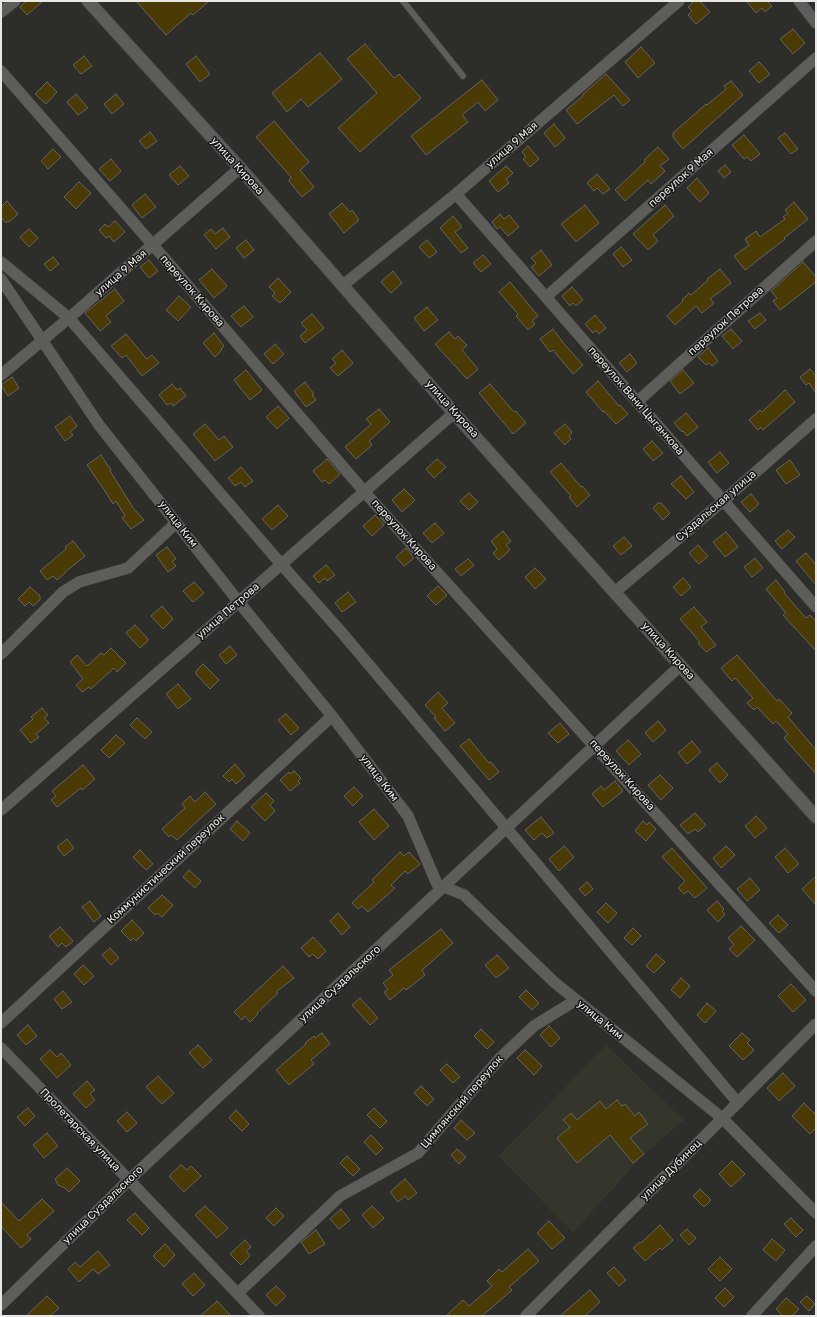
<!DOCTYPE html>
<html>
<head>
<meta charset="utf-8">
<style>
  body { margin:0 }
  #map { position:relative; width:817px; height:1317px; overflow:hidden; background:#2d2d2a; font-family:Rubik,sans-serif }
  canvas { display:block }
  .frame { position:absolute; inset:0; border:2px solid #e7e8e5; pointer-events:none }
</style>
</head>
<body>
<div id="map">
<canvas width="817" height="1317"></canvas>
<div class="frame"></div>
</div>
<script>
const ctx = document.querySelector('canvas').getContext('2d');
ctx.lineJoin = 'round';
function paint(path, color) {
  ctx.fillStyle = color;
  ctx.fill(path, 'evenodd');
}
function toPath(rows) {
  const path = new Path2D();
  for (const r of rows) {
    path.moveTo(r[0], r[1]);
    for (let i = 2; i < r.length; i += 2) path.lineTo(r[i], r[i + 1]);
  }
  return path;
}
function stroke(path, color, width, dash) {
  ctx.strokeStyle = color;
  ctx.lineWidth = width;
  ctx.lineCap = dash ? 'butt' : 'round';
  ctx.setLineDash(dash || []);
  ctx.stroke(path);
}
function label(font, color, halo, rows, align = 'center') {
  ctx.font = font + ' Rubik,sans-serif';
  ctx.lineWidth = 3;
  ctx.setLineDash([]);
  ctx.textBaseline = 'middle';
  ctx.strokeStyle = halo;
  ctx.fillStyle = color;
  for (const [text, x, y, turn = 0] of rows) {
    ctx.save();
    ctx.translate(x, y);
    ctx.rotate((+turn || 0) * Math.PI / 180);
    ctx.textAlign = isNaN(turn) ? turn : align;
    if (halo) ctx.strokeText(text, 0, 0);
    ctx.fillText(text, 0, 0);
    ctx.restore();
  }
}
paint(toPath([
  [606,1045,684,1120,644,1154,573,1233,499,1156]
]), '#34362c');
const building = toPath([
  [26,1,43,1,27,15,20,7,26,1],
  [136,1,209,1,193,15,191,13,166,35,136,1],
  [694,1,700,1,710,12,696,24,688,15,692,11,688,7,694,1],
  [746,1,770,1,768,2,772,6,765,12,762,8,756,13,746,1],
  [793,29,805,43,793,54,780,39,793,29],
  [365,44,394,78,399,74,421,98,360,152,338,128,377,93,347,59,365,44],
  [641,47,655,63,638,78,625,62,641,47],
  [320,53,342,79,308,107,301,99,287,112,272,93,320,53],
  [84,56,92,66,81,74,73,65,84,56],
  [196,56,210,74,200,82,186,64,196,56],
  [759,62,770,74,759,83,749,71,759,62],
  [606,74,630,100,623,106,614,95,577,124,566,110,583,96,582,95,606,74],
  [482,80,498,100,485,111,478,102,462,115,468,122,426,155,411,136,482,80],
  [731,81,743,95,683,149,673,137,673,133,706,104,707,105,726,89,724,86,731,81],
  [47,82,57,92,46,104,35,94,47,82],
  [76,94,88,108,78,115,67,102,76,94],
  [116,94,124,104,112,114,104,104,116,94],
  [274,121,309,162,300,170,314,187,302,197,289,181,291,177,256,137,274,121],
  [554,124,565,138,555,147,544,133,554,124],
  [150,132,157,141,146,149,139,141,150,132],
  [785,133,798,149,791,154,778,138,785,133],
  [744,135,760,154,751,161,747,157,744,159,732,145,744,135],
  [528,146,539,159,530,167,523,159,526,157,522,152,528,146],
  [658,147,669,159,660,166,665,171,651,184,648,180,625,201,615,190,645,162,644,160,658,147],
  [53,149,61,157,48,169,41,161,53,149],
  [111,159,121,171,110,181,99,169,111,159],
  [725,165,731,172,724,178,718,171,725,165],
  [180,166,189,176,178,185,169,175,180,166],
  [506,166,513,173,506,179,509,183,498,192,489,181,506,166],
  [597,174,610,189,603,194,597,188,594,191,587,183,597,174],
  [697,178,709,193,700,202,687,188,697,178],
  [79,182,91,193,76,209,64,197,79,182],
  [145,194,156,207,142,218,132,205,145,194],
  [7,201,18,214,9,222,8,221,6,223,1,217,1,207,7,201],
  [794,202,808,219,784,238,785,239,745,270,734,256,749,245,745,239,756,231,760,237,785,219,783,217,788,213,785,210,794,202],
  [342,203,350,212,352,210,359,220,344,233,329,214,342,203],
  [585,205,599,223,576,242,561,224,585,205],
  [665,205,674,216,653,235,658,241,648,250,633,234,665,205],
  [500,214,504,219,509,215,519,227,508,236,500,227,497,229,492,222,500,214],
  [453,216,462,227,455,232,468,248,461,253,440,228,453,216],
  [115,221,125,232,114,242,109,236,106,238,99,230,105,224,108,227,115,221],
  [223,228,230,237,216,249,204,235,211,229,215,234,223,228],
  [29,229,38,238,29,247,20,237,29,229],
  [246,240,254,250,244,258,236,248,246,240],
  [427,240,437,252,429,258,419,247,427,240],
  [621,247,632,260,623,267,613,254,621,247],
  [541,250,552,265,539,276,531,267,536,263,531,258,541,250],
  [483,255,491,264,481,272,473,263,483,255],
  [53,257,59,264,50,271,44,264,53,257],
  [149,260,158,271,149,278,140,267,149,260],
  [803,262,816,277,816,282,780,310,773,301,777,298,771,291,803,262],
  [212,269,227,286,214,298,199,280,212,269],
  [720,269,731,283,710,299,714,303,702,313,696,306,675,325,667,316,683,301,682,300,689,293,691,295,708,280,707,279,720,269],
  [393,271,402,283,391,293,381,282,393,271],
  [278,278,291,292,280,303,272,296,275,293,269,287,278,278],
  [510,282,538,316,532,321,535,324,528,330,516,316,518,314,499,292,510,282],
  [572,287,583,300,576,306,573,303,570,306,562,296,572,287],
  [115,289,124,301,106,316,111,322,100,331,85,313,115,289],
  [179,296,191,307,178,321,166,310,179,296],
  [244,306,253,317,241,327,231,316,244,306],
  [427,307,438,320,424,331,414,318,427,307],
  [760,313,766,320,755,329,748,321,760,313],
  [312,314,324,328,305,343,300,336,307,330,301,323,312,314],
  [595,315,606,328,599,334,596,330,593,333,585,324,595,315],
  [553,329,565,345,583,365,573,374,553,350,550,352,540,339,553,329],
  [731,329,742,341,733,349,722,336,731,329],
  [449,332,455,339,458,336,467,345,462,350,478,369,467,379,435,344,449,332],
  [214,333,224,346,221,349,222,350,215,357,203,343,214,333],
  [126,334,147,359,152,355,159,363,142,376,126,355,122,358,111,346,126,334],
  [275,344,284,354,273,364,264,354,275,344],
  [708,348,718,361,712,366,709,363,706,365,698,357,708,348],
  [342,350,353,363,338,376,330,368,336,363,332,359,342,350],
  [630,354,637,363,627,372,619,363,630,354],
  [810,369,816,376,816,393,809,383,806,385,800,377,810,369],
  [246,370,262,390,250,400,234,380,246,370],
  [683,370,694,383,680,394,670,381,683,370],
  [12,377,19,388,8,396,1,385,12,377],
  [598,381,619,406,620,405,628,414,616,424,604,411,603,412,586,392,598,381],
  [305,382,314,394,312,395,316,400,306,407,294,391,305,382],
  [172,384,177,390,180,388,186,396,173,406,171,403,167,405,159,395,172,384],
  [490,384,514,412,516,411,526,423,513,434,479,393,490,384],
  [785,390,795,402,763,430,761,427,758,430,749,420,760,410,762,412,785,390],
  [278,406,289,418,277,429,266,417,278,406],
  [379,409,390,422,369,441,372,445,356,459,345,447,371,424,366,419,379,409],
  [686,413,698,427,687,436,683,431,682,432,674,423,686,413],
  [70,416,77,426,70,432,73,435,65,441,55,427,70,416],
  [205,424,219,440,224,436,233,447,215,461,193,434,205,424],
  [565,424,572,432,569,436,571,439,565,445,554,433,565,424],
  [652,441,663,453,653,461,643,449,652,441],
  [720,452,729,463,717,473,708,462,720,452],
  [101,455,111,470,110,471,134,509,144,520,131,529,122,518,125,516,116,501,113,504,105,491,87,465,101,455],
  [327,459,340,474,329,484,325,480,322,482,313,471,327,459],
  [437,459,446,467,434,478,426,469,437,459],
  [790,460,800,475,786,484,776,470,790,460],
  [561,463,581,487,582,486,590,495,577,507,569,497,571,496,550,472,561,463],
  [241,467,253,481,245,487,241,482,235,486,228,478,241,467],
  [681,476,694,492,686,499,671,484,681,476],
  [404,489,415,500,402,512,392,500,404,489],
  [469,493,478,502,469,510,460,501,469,493],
  [751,494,759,504,750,512,741,502,751,494],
  [658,503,661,503,670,513,663,520,653,508,658,503],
  [278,505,288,516,272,530,262,519,278,505],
  [375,515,384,525,372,536,363,526,375,515],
  [435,523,444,533,432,543,423,533,435,523],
  [788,530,795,537,782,549,775,541,788,530],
  [503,531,511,541,506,545,510,550,499,560,493,553,497,549,491,541,503,531],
  [726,532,738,547,725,557,713,542,726,532],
  [624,537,632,546,621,555,613,546,624,537],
  [73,541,85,556,65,572,65,573,57,580,53,576,47,580,40,571,66,549,65,547,73,541],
  [698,545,708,556,699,564,689,553,698,545],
  [167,547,176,559,172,561,176,566,168,572,156,555,167,547],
  [406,548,414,558,404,566,396,557,406,548],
  [806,553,816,565,816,585,796,561,806,553],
  [755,558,763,568,752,577,744,567,755,558],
  [468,559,474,565,461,576,455,569,468,559],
  [326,565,335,575,327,581,325,578,319,583,313,576,326,565],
  [535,568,546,579,535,589,525,577,535,568],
  [683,578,691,587,681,596,673,587,683,578],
  [776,580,785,592,784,593,806,618,810,615,816,621,816,651,783,615,786,613,766,589,776,580],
  [194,582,204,593,193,602,183,591,194,582],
  [438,586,447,595,436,605,427,596,438,586],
  [30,587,40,596,40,600,33,606,29,602,25,606,18,599,30,587],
  [348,592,356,602,342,612,335,603,348,592],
  [162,606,173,619,163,629,151,616,162,606],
  [694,607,707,622,701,627,716,645,706,652,698,643,700,642,680,619,694,607],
  [135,625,148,639,148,641,140,648,126,633,135,625],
  [230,646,237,655,226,664,219,655,230,646],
  [111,648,126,663,117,672,114,668,91,689,89,687,82,692,76,685,83,679,70,662,77,655,87,666,101,653,104,655,111,648],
  [737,655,777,701,779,699,792,713,788,717,816,750,816,774,784,738,788,734,776,721,773,724,757,707,754,710,747,703,753,698,735,678,732,681,721,668,737,655],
  [203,664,219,680,210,689,196,674,196,671,203,664],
  [178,684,191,699,178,709,166,694,178,684],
  [438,692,448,703,442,708,455,723,445,731,434,718,436,717,425,705,438,692],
  [42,708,48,715,44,718,49,723,36,734,39,737,31,743,20,730,33,719,31,717,42,708],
  [286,714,299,728,291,735,278,720,286,714],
  [137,718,152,732,145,739,130,725,137,718],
  [658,721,666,730,653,742,645,733,658,721],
  [560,723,569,734,558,743,548,733,560,723],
  [116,735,125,743,109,758,101,750,116,735],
  [469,739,489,763,491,762,499,772,489,780,460,746,469,739],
  [628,740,641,754,629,765,616,751,628,740],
  [692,741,701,752,687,764,678,753,692,741],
  [717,763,728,775,720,783,709,770,717,763],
  [235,764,245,776,236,784,232,779,229,782,223,776,235,764],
  [83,765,95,779,82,790,81,788,57,807,51,800,56,796,52,791,83,765],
  [294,771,301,778,298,781,300,783,290,791,280,780,289,772,290,774,294,771],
  [660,775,673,788,661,800,648,785,660,775],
  [615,781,623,791,603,807,592,794,601,786,604,790,615,781],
  [354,787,363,796,353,806,344,796,354,787],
  [205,792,216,804,177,840,171,835,169,837,162,829,185,808,182,804,190,796,195,802,205,792],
  [266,793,274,801,270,805,275,811,265,821,251,807,266,793],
  [374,809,389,826,374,840,359,822,374,809],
  [695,813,706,825,698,832,695,829,688,834,680,825,695,813],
  [756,816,767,828,755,838,745,826,756,816],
  [541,817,554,833,547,838,542,833,534,840,525,830,541,817],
  [237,821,250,833,243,841,230,829,237,821],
  [643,821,647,825,649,822,656,829,646,841,635,831,643,821],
  [67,839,74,848,64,856,57,847,67,839],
  [564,846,574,857,559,871,549,859,564,846],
  [726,846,735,855,721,868,713,858,726,846],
  [672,848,707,888,695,898,688,891,684,894,678,888,685,881,662,857,672,848],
  [785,848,799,864,788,873,775,857,785,848],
  [140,850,153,864,146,870,133,857,140,850],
  [400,852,404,856,409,852,420,864,408,874,405,871,391,885,395,888,368,912,362,906,358,909,352,903,374,882,372,880,400,852],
  [189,870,201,881,195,888,183,877,189,870],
  [816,876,816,905,802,889,816,876],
  [750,878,760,890,747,901,737,889,750,878],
  [587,882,593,889,585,896,579,889,587,882],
  [162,895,173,905,162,917,157,913,155,915,148,908,162,895],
  [90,901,101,916,94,922,82,907,90,901],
  [717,901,724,909,722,911,725,914,718,922,707,910,717,901],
  [606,903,617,913,608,923,597,912,606,903],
  [338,913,350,927,342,935,330,921,338,913],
  [778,915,788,925,779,933,769,923,778,915],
  [132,920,144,933,136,941,133,938,131,941,121,931,132,920],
  [741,926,755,940,737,957,729,949,734,945,728,938,741,926],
  [60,927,73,941,66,947,62,943,58,947,49,936,60,927],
  [633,928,641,936,632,945,624,938,633,928],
  [441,929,453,943,422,970,425,975,406,990,404,988,390,1000,384,992,388,989,383,983,393,975,389,970,441,929],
  [313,937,326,951,318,959,313,954,309,957,301,948,313,937],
  [110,948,119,958,111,965,102,955,110,948],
  [656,954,665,962,654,973,646,966,656,954],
  [497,955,509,968,496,978,485,965,497,955],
  [83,965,94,976,84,985,74,974,83,965],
  [283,966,294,978,276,992,278,993,257,1013,258,1014,250,1022,245,1016,242,1020,234,1012,283,966],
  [681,978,690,986,680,998,671,990,681,978],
  [791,984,806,1000,793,1012,778,996,791,984],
  [526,990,539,1003,532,1010,519,997,526,990],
  [63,991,72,1002,62,1009,54,999,63,991],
  [360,998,378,1018,370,1025,352,1005,360,998],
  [707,1003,716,1011,705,1023,697,1015,707,1003],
  [28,1025,37,1036,26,1045,17,1035,28,1025],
  [549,1026,560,1038,551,1047,540,1035,549,1026],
  [481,1029,494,1042,487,1049,474,1036,481,1029],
  [322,1033,330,1044,311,1060,314,1064,289,1085,276,1070,306,1044,305,1043,314,1036,315,1038,322,1033],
  [742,1033,750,1040,747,1043,754,1050,743,1060,729,1046,742,1033],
  [198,1045,212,1060,203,1068,189,1053,198,1045],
  [50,1050,57,1057,61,1053,71,1065,57,1078,40,1059,50,1050],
  [525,1050,542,1066,534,1075,517,1058,525,1050],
  [447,1064,460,1077,453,1083,440,1070,447,1064],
  [783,1073,795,1086,779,1101,767,1088,783,1073],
  [158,1076,174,1093,162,1104,146,1087,158,1076],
  [87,1081,95,1090,90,1094,95,1100,86,1108,73,1094,87,1081],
  [421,1086,434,1099,427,1106,414,1093,421,1086],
  [617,1100,622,1106,625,1104,635,1116,639,1112,648,1124,630,1138,644,1154,633,1163,610,1135,577,1163,557,1138,570,1127,563,1120,571,1113,577,1120,600,1101,606,1109,617,1100],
  [804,1103,816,1115,816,1128,810,1134,792,1116,804,1103],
  [28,1108,35,1116,25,1126,17,1117,28,1108],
  [374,1108,387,1121,380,1128,367,1115,374,1108],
  [236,1110,249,1124,242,1131,229,1118,236,1110],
  [127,1112,137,1123,127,1132,117,1121,127,1112],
  [461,1120,475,1133,467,1140,454,1128,461,1120],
  [47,1133,58,1146,44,1158,33,1145,47,1133],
  [371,1135,383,1148,376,1155,364,1142,371,1135],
  [457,1149,466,1157,459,1164,451,1155,457,1149],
  [347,1156,360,1169,353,1176,340,1163,347,1156],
  [732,1161,745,1174,731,1187,719,1174,732,1161],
  [181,1165,187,1170,191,1166,201,1176,184,1192,169,1176,181,1165],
  [67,1168,80,1181,69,1192,65,1188,58,1185,55,1179,67,1168],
  [405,1179,417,1193,408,1200,405,1196,398,1202,390,1192,405,1179],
  [700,1189,711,1200,704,1207,693,1196,700,1189],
  [42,1199,54,1211,27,1235,31,1239,21,1248,1,1226,1,1202,19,1221,42,1199],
  [205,1206,228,1228,217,1238,195,1215,205,1206],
  [372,1206,384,1218,373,1228,362,1215,372,1206],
  [276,1208,284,1216,274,1226,266,1218,276,1208],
  [341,1209,350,1220,339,1229,330,1219,341,1209],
  [135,1213,149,1228,142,1235,127,1220,135,1213],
  [791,1218,803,1230,796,1237,784,1224,791,1218],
  [549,1221,565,1238,552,1249,537,1233,549,1221],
  [660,1225,673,1240,662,1250,660,1248,645,1261,633,1248,640,1242,641,1243,660,1225],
  [687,1229,696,1238,689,1245,680,1235,687,1229],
  [316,1230,325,1244,309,1254,301,1242,316,1230],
  [772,1239,785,1250,776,1261,763,1250,772,1239],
  [245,1240,251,1247,246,1251,250,1256,241,1265,230,1254,245,1240],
  [165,1244,175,1255,164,1267,153,1256,165,1244],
  [528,1249,539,1261,509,1287,512,1290,482,1316,446,1316,463,1300,469,1306,492,1286,487,1281,499,1269,502,1272,528,1249],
  [98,1251,110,1265,98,1274,93,1269,79,1282,68,1269,75,1262,80,1267,98,1251],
  [720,1257,732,1269,720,1281,708,1269,720,1257],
  [614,1267,626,1280,619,1286,607,1273,614,1267],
  [194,1273,205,1285,193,1296,182,1284,194,1273],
  [276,1286,286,1296,276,1306,266,1295,276,1286],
  [725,1288,734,1297,724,1307,715,1298,725,1288],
  [590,1290,600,1302,585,1316,560,1316,590,1290],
  [47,1296,59,1308,50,1316,26,1316,47,1296],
  [807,1296,815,1304,809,1311,800,1302,807,1296],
  [786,1298,799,1309,792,1316,783,1316,776,1309,786,1298],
  [217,1301,231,1316,200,1316,214,1304,217,1301]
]);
paint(building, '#4a3b04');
stroke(building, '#646360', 1);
const service = toPath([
  [403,1,463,76]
]);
const minor = toPath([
  [799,1,816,23],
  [1,12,15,1],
  [1,71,153,245,368,496,816,991],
  [456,194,816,607],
  [1,262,69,318,281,564,343,634,738,1103],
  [1,279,99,425,246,611,332,716,408,816,437,884,464,895,554,982,722,1118,816,1213],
  [342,286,456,194,679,1],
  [546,297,816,58],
  [1,375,69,318,240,168],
  [637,402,816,241],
  [615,592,723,501,816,419],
  [1,654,63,592,79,582,128,568,176,523],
  [1,810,454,413],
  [1,1023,332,716],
  [1,1048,129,1180,259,1316],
  [238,1293,340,1196,418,1153,500,1058,534,1026,576,1000],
  [1,1305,129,1180,681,665],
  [526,1316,816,1024],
  [752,1316,816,1246]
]);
const tertiary = toPath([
  [88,1,240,168,454,413,816,817]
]);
stroke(service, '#474845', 7);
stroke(minor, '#474845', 12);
stroke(tertiary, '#474845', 14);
stroke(service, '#5d5e5a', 5.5);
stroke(minor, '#5d5e5a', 11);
stroke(tertiary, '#5d5e5a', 12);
label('11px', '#e7e8e5', '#151514', [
  ["улица 9 Мая",512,145,-41],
  ["улица Кирова",237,166,48],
  ["переулок 9 Мая",681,178,-42],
  ["улица 9 Мая",121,273,-41],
  ["переулок Кирова",192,291,49],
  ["переулок Петрова",726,321,-42],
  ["переулок Вани Цыганкова",636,401,49],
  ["улица Кирова",452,409,48],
  ["Суздальская улица",716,506,-41],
  ["улица Ким",178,524,52],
  ["переулок Кирова",404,535,48],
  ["улица Петрова",228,611,-41],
  ["улица Кирова",668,651,48],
  ["переулок Кирова",622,775,48],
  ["улица Ким",379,778,53],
  ["Коммунистический переулок",166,869,-43],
  ["улица Суздальского",340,984,-43],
  ["улица Ким",600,1020,39],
  ["Цимлянский переулок",462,1102,-49],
  ["Пролетарская улица",80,1130,46],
  ["улица Дубинец",671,1170,-45],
  ["улица Суздальского",103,1205,-44]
]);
</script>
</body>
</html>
